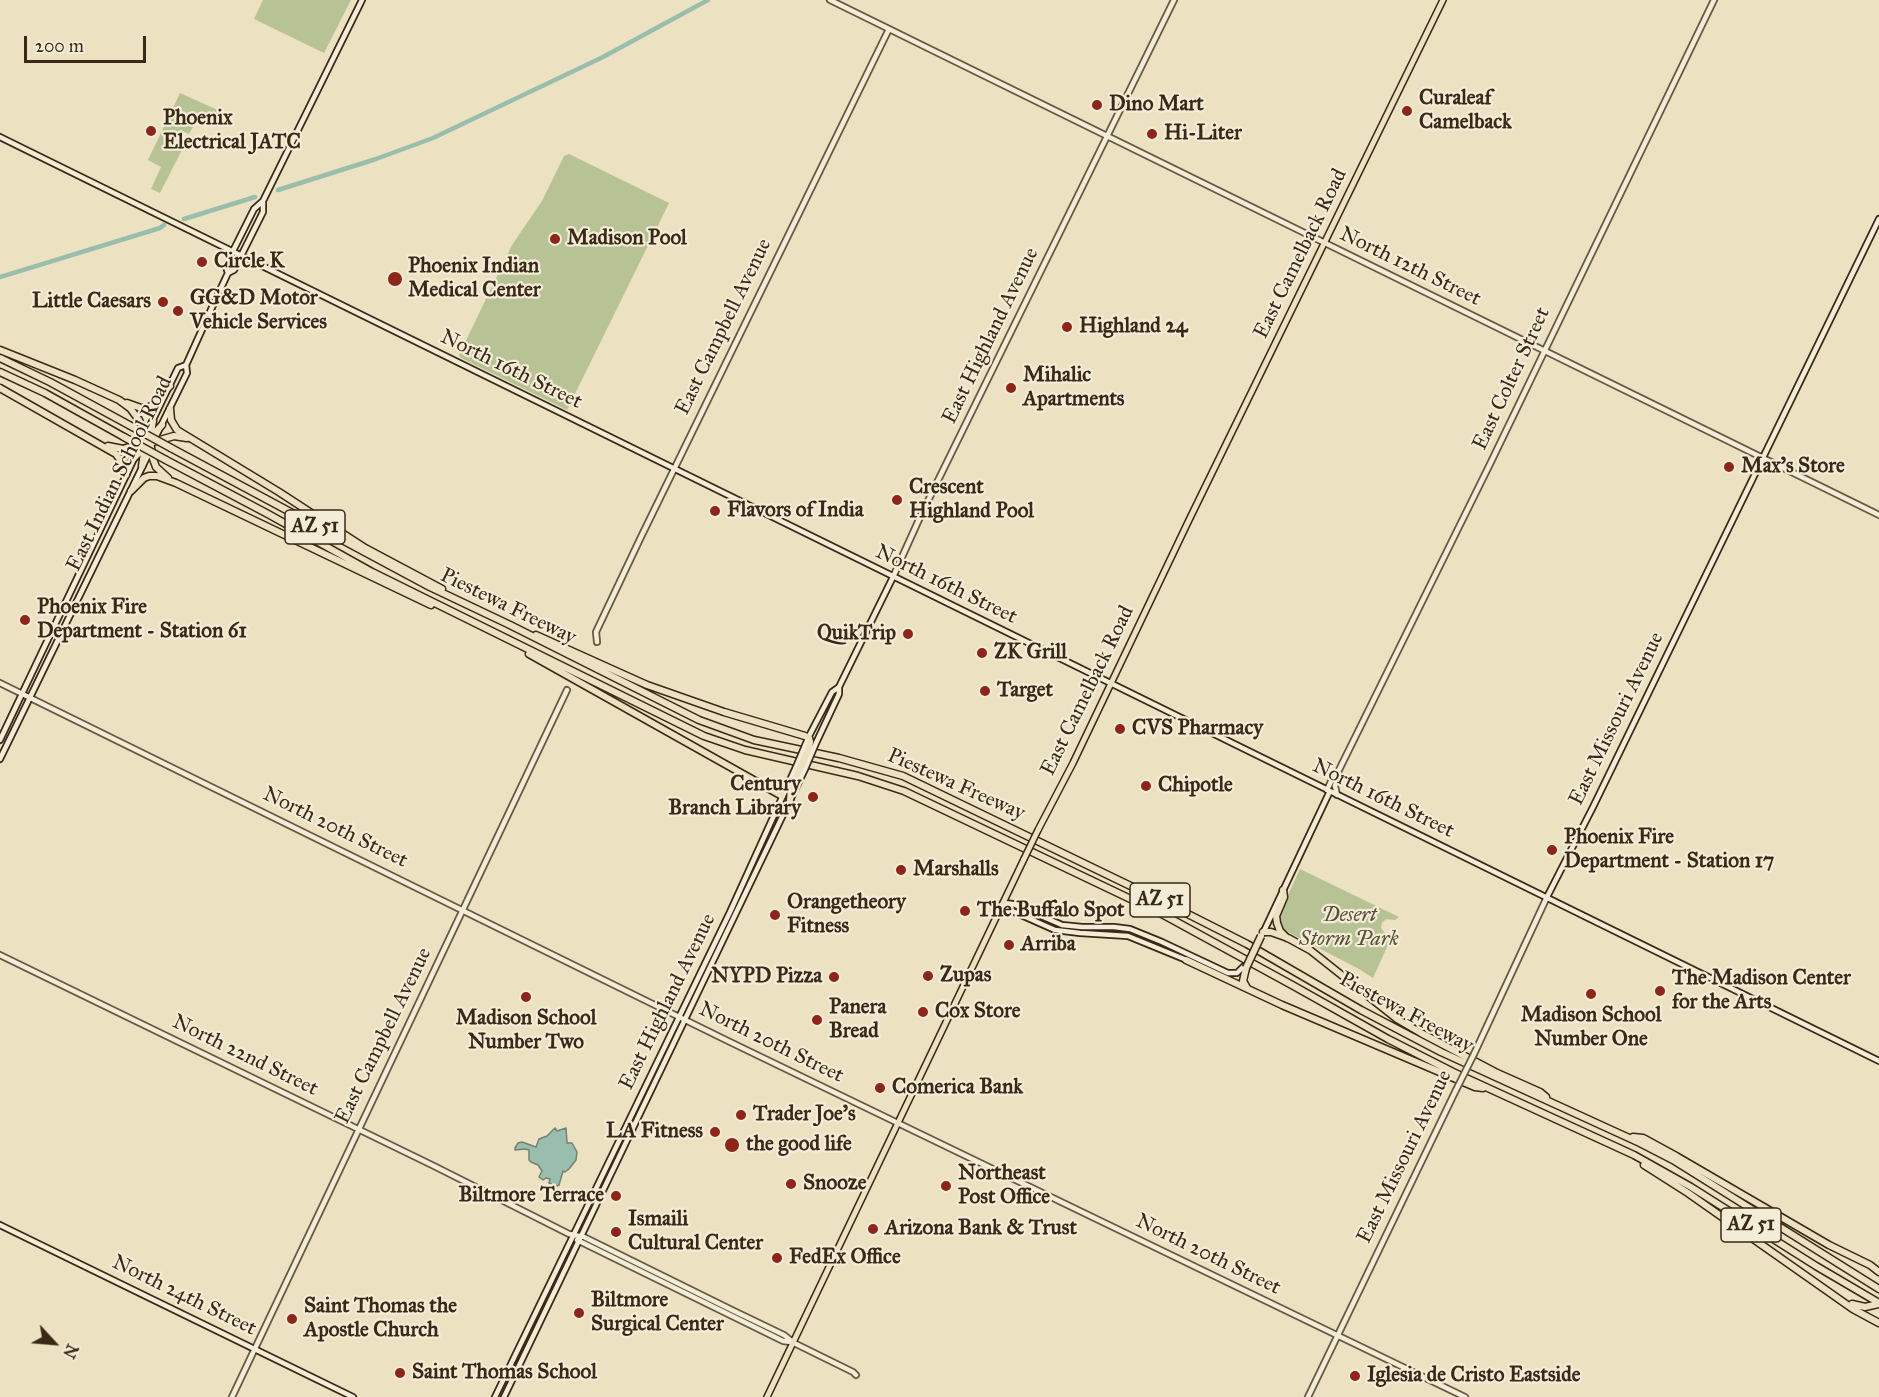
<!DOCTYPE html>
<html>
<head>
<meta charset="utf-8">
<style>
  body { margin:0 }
  #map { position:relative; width:1879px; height:1397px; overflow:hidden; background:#ece1c1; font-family:"IM FELL Great Primer",serif }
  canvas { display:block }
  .north { position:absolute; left:24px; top:1313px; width:60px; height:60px; -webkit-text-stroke:4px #f3ecd7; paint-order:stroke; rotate:116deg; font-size:16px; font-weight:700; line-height:24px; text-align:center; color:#392916 }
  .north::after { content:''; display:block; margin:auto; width:21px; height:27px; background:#392916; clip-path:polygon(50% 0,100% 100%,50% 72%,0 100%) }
  .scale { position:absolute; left:24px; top:36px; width:122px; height:27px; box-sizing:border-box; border:3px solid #392916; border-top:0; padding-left:8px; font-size:18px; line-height:21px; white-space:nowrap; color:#392916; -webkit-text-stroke:4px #f3ecd7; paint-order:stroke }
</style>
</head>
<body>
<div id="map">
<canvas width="1879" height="1397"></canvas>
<div class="north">N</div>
<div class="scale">200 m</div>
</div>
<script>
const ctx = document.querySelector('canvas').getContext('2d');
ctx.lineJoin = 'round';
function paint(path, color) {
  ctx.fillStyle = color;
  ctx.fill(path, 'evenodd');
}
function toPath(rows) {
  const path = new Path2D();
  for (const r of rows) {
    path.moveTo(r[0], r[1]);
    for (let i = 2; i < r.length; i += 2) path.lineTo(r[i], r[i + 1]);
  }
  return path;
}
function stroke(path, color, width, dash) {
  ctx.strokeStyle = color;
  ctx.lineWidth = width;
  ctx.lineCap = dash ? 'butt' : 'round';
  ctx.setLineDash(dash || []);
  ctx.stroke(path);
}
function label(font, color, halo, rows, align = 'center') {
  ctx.font = font + ' "IM FELL Great Primer",serif';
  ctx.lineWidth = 4.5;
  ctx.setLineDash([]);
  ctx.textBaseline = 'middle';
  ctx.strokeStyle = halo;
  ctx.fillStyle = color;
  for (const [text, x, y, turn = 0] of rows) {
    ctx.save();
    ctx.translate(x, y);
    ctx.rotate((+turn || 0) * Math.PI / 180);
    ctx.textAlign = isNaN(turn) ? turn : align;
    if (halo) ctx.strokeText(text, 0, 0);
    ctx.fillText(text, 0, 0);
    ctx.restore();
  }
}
paint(toPath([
  [263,0,351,0,324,53,254,19],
  [180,93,222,112,223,116,218,127,198,118,189,134,180,130,173,143,183,148,160,193,151,189,161,167,148,160],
  [569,154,669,203,567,410,461,358,459,355,512,245,542,201,564,156],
  [1300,869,1399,917,1395,920,1386,919,1382,923,1381,928,1384,932,1388,934,1393,934,1373,978,1359,969,1280,928,1279,914]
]), '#b7c394');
const water = toPath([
  [555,1128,557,1131,566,1128,567,1143,572,1143,577,1152,576,1160,569,1169,565,1172,563,1171,559,1185,557,1186,549,1183,550,1179,546,1178,543,1180,539,1177,542,1171,538,1165,531,1162,529,1160,529,1150,525,1149,515,1150,515,1148,518,1143,522,1142,536,1147,539,1139,547,1136,555,1128]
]);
paint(water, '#99beae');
stroke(water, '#738271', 1.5);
stroke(toPath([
  [278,190,376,159,433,138,603,57,708,0],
  [184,219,255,197],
  [0,277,160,228,164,225]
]), '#99beae', 4.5);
const tertiary = toPath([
  [830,0,1879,515],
  [893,577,921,515,1174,0],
  [597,642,596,632,640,539,889,29],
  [0,683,728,1041,1465,1397],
  [1327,790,1335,773,1338,772,1490,464,1714,0],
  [1337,795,1335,786,1339,774,1338,772],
  [0,955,434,1166,569,1234,584,1237,734,1311,784,1335,794,1343,853,1372,856,1375],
  [1474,1054,1547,897],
  [577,1240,783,1341,791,1342],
  [232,1397,567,690],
  [1308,1397,1456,1090]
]);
const secondary = toPath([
  [0,137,1879,1061],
  [228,273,226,267,233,251,254,209,263,201],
  [145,436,178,368,186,365],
  [154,440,187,373,186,365,214,303,228,273,234,270,263,212,263,201,362,0],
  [808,738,832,692,839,687],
  [0,740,141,444],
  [816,743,839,694,839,687,893,577],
  [0,759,150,451],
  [1547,897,1593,807,1879,219],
  [1003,903,1010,910,1055,930,1080,933,1128,936,1189,961],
  [1003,903,1013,904,1062,925,1082,927,1114,927,1130,929,1162,942,1228,973,1237,973,1243,967],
  [1263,933,1330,791],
  [0,1225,353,1397],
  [495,1397,730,912,796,767],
  [504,1397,805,769]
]);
const primary = toPath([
  [1038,830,1073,763,1189,520,1443,0],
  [767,1397,1024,859]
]);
const motorway = toPath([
  [0,350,75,380,119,400,130,408,139,420,145,436,145,447,142,466],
  [0,358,50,382,129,425],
  [0,372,45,393,124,437],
  [0,388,116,454,124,465,126,475],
  [127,403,141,408,148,408,154,404,159,396,170,386],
  [170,409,171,420,177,430,279,492,365,548,442,589],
  [153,421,150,438,152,456,156,467,168,478],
  [153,442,174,436,187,438],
  [108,446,123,449,141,443,150,438,162,425],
  [171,448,430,587,510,625,699,720,754,740,839,758,903,776,1172,906,1247,944,1361,1010,1441,1052,1640,1143,1673,1160,1879,1289],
  [132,460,145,447],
  [166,460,268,514,372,572,704,736,745,750,858,776,904,791,1162,914,1292,985,1388,1039,1453,1072,1634,1155,1691,1187,1816,1266,1879,1303],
  [131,491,144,478,149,476,157,476,176,483,431,605],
  [536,635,647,685,724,712,805,736,809,738,810,742],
  [529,654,782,796],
  [790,800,791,788,800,768],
  [1283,890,1284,897,1276,916,1277,923,1280,931,1287,938],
  [1263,932,1271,932,1288,938,1310,950,1397,1019,1421,1033,1495,1072,1540,1092,1546,1097],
  [1186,960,1282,1005,1475,1087,1483,1088],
  [1246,968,1243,981,1247,988],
  [1633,1137,1643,1138,1676,1156,1829,1245,1870,1265,1879,1272],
  [1644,1165,1688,1193,1853,1309,1879,1323],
  [1852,1304,1865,1307,1879,1304]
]);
stroke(tertiary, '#665741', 8);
stroke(secondary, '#392916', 8);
stroke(primary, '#392916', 8);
stroke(motorway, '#392916', 9);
stroke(tertiary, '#f3ecd7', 4.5);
stroke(secondary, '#f3ecd7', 4.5);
stroke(primary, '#ece1c1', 5);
stroke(motorway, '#ece1c1', 6);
const tertiaryBridge = toPath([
  [1456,1090,1474,1054]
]);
const secondaryBridge = toPath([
  [796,767,807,741],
  [805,769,816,743]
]);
const primaryBridge = toPath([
  [1024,859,1038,830]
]);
const motorwayBridge = toPath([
  [129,425,171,448],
  [124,437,166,460],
  [800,768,809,748,810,742],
  [1246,968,1261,936]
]);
stroke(tertiaryBridge, '#665741', 8, []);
stroke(secondaryBridge, '#392916', 8, []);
stroke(primaryBridge, '#392916', 8, []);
stroke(motorwayBridge, '#392916', 9, []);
stroke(tertiaryBridge, '#f3ecd7', 4.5);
stroke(secondaryBridge, '#f3ecd7', 4.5);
stroke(primaryBridge, '#ece1c1', 5);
stroke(motorwayBridge, '#ece1c1', 6);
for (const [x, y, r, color] of [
  [1097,105,6,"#8f2418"],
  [1407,111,6,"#8f2418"],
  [151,131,6,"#8f2418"],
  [1152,134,6,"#8f2418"],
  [555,239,6,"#8f2418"],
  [202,262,6,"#8f2418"],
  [395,279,8,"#8f2418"],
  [163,302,6,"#8f2418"],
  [178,311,6,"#8f2418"],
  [1067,327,6,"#8f2418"],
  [1011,388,6,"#8f2418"],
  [1729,467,6,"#8f2418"],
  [897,500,6,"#8f2418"],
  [715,511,6,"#8f2418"],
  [25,620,6,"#8f2418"],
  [908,634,6,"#8f2418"],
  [982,653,6,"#8f2418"],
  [985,691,6,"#8f2418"],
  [1120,729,6,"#8f2418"],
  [1146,786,6,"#8f2418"],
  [813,797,6,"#8f2418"],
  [1552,850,6,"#8f2418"],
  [901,870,6,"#8f2418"],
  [965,911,6,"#8f2418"],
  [775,915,6,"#8f2418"],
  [1009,945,6,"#8f2418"],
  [928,976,6,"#8f2418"],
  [834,977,6,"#8f2418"],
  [1660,991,6,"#8f2418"],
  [1591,994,6,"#8f2418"],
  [526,997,6,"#8f2418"],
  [923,1012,6,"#8f2418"],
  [817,1020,6,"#8f2418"],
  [880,1088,6,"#8f2418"],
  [741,1115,6,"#8f2418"],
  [715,1132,6,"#8f2418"],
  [732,1145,8,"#8f2418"],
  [791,1184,6,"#8f2418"],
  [946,1186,6,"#8f2418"],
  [616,1196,6,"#8f2418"],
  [873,1229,6,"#8f2418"],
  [616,1232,6,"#8f2418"],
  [777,1258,6,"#8f2418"],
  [579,1313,6,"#8f2418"],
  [292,1319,6,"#8f2418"],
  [400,1373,6,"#8f2418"],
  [1355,1376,6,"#8f2418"]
]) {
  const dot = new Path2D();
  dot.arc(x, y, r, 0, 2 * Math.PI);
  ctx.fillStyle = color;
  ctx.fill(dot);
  stroke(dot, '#f3ecd7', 2);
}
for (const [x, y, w] of [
  [315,527,60],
  [1160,900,60],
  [1751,1225,60]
]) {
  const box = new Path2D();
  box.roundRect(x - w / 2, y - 17, w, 34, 4.5);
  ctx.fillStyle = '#f3ecd7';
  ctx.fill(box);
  stroke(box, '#392916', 1.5);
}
label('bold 20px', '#392916', null, [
  ["AZ 51",315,527],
  ["AZ 51",1160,900],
  ["AZ 51",1751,1225]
]);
label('bold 21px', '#392916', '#f3ecd7', [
  ["Curaleaf",1419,99],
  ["Camelback",1419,123],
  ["Dino Mart",1109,105],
  ["Phoenix",163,119],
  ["Electrical JATC",163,143],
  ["Hi-Liter",1164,134],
  ["Madison Pool",567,239],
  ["Circle K",214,262],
  ["Phoenix Indian",408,267],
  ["Medical Center",408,291],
  ["GG&D Motor",190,299],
  ["Vehicle Services",190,323],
  ["Little Caesars",151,302,"right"],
  ["Highland 24",1079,327],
  ["Mihalic",1023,376],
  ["Apartments",1023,400],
  ["Max's Store",1741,467],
  ["Crescent",909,488],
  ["Highland Pool",909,512],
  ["Flavors of India",727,511],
  ["Phoenix Fire",37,608],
  ["Department - Station 61",37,632],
  ["QuikTrip",896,634,"right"],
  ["ZK Grill",994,653],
  ["Target",997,691],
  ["CVS Pharmacy",1132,729],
  ["Century",801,785,"right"],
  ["Branch Library",801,809,"right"],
  ["Chipotle",1158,786],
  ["Phoenix Fire",1564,838],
  ["Department - Station 17",1564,862],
  ["Marshalls",913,870],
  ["Orangetheory",787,903],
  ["Fitness",787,927],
  ["The Buffalo Spot",977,911],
  ["Arriba",1021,945],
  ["Zupas",940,976],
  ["NYPD Pizza",822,977,"right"],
  ["The Madison Center",1672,979],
  ["for the Arts",1672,1003],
  ["Panera",829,1008],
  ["Bread",829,1032],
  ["Cox Store",935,1012],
  ["Madison School",1591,1016,"center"],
  ["Number One",1591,1040,"center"],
  ["Madison School",526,1019,"center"],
  ["Number Two",526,1043,"center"],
  ["Comerica Bank",892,1088],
  ["Trader Joe's",753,1115],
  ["LA Fitness",703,1132,"right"],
  ["the good life",746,1145],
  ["Northeast",958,1174],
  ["Post Office",958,1198],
  ["Snooze",803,1184],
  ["Biltmore Terrace",604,1196,"right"],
  ["Ismaili",628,1220],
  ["Cultural Center",628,1244],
  ["Arizona Bank & Trust",885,1229],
  ["FedEx Office",789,1258],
  ["Biltmore",591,1301],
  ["Surgical Center",591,1325],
  ["Saint Thomas the",304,1307],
  ["Apostle Church",304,1331],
  ["Saint Thomas School",412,1373],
  ["Iglesia de Cristo Eastside",1367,1376]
], 'left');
label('21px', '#392916', '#f3ecd7', [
  ["East Camelback Road",1301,254,-64],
  ["North 12th Street",1410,267,26],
  ["East Campbell Avenue",724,327,-64],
  ["East Highland Avenue",991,336,-64],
  ["North 16th Street",511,370,26],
  ["East Colter Street",1512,379,-65],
  ["East Indian School Road",120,474,-64],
  ["North 16th Street",946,585,26],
  ["Piestewa Freeway",508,607,26],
  ["East Camelback Road",1088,691,-64],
  ["East Missouri Avenue",1617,719,-64],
  ["Piestewa Freeway",956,785,24],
  ["North 16th Street",1383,799,26],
  ["North 20th Street",335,828,26],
  ["East Highland Avenue",668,1002,-64],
  ["Piestewa Freeway",1406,1013,28],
  ["East Campbell Avenue",384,1036,-64],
  ["North 20th Street",771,1043,26],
  ["North 22nd Street",245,1056,26],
  ["East Missouri Avenue",1405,1157,-64],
  ["North 20th Street",1208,1255,26],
  ["North 24th Street",184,1296,26]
]);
label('italic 21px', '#585036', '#f3ecd7', [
  ["Desert",1349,916],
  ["Storm Park",1349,940]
]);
</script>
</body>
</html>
